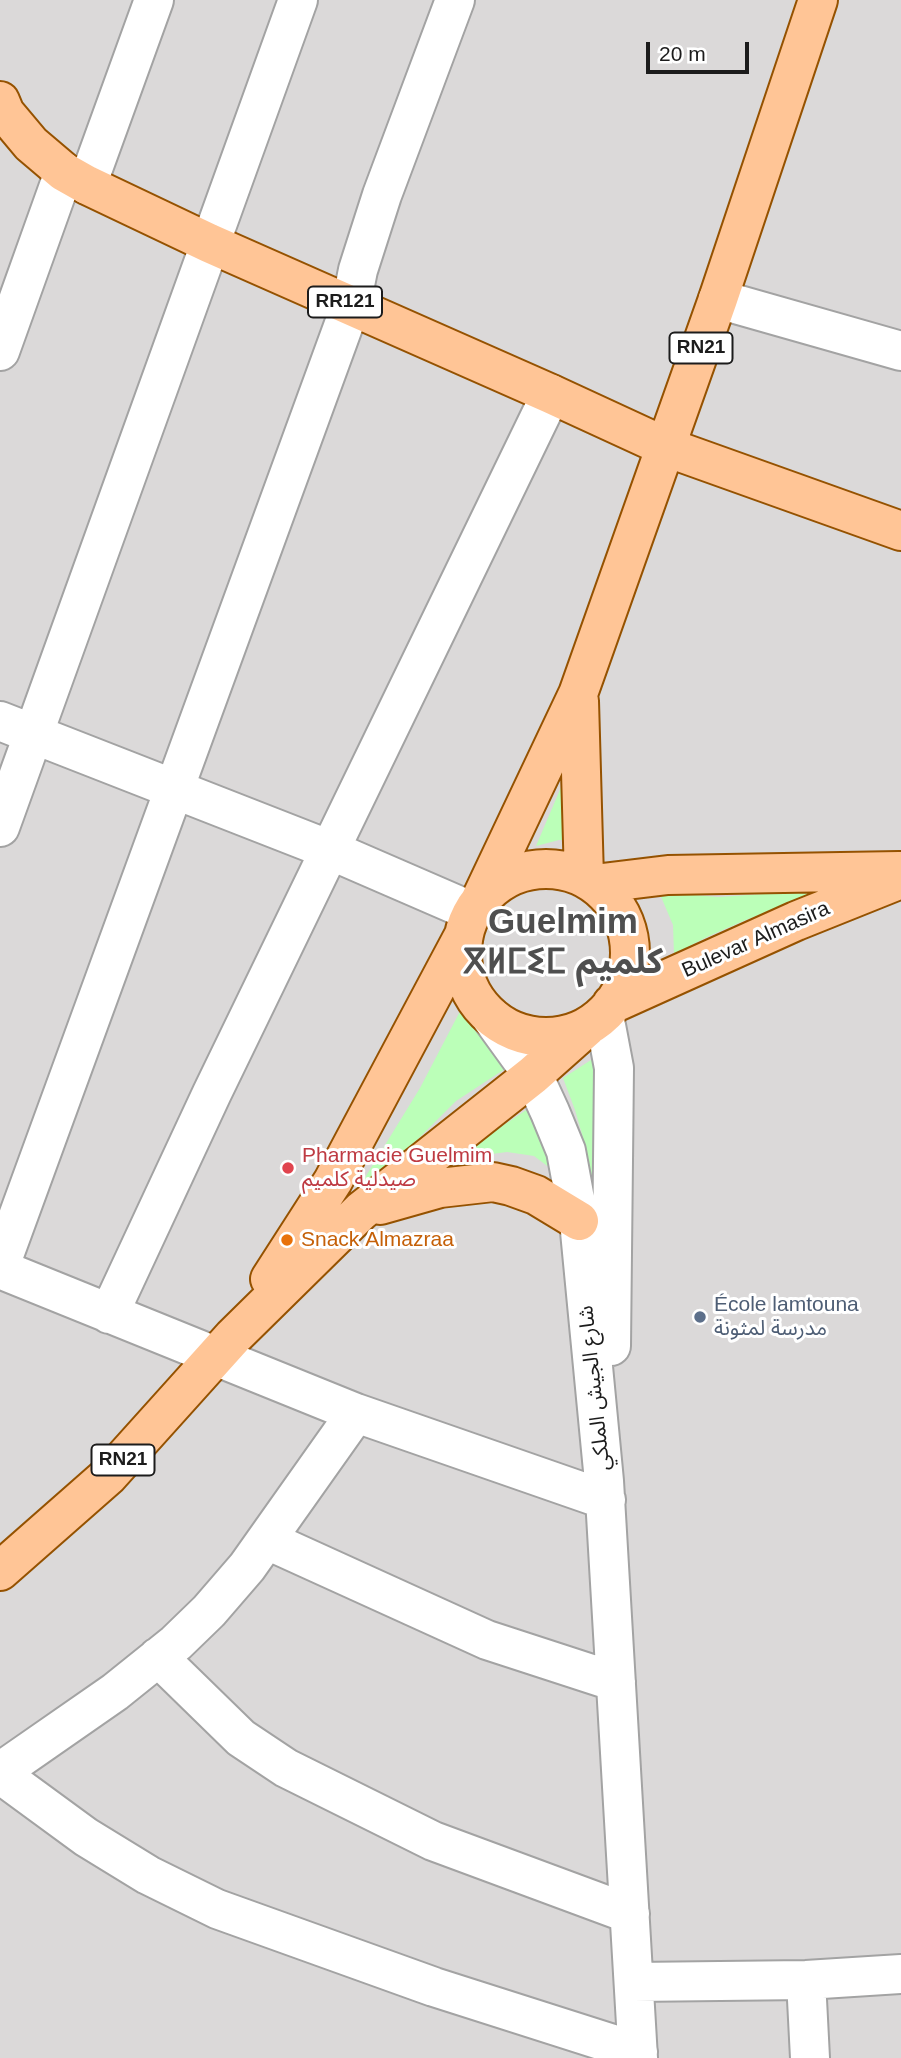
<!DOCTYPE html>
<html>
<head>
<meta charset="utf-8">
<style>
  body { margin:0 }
  #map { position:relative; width:901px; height:2058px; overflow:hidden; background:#efe9e1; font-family:Arial,sans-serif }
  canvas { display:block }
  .scale { position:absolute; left:646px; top:42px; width:103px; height:32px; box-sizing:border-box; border:4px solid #1c1c1c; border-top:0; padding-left:9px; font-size:21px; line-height:24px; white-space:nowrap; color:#1c1c1c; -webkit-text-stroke:5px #fff; paint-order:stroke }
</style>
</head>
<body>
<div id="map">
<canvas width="901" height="2058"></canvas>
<div class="scale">20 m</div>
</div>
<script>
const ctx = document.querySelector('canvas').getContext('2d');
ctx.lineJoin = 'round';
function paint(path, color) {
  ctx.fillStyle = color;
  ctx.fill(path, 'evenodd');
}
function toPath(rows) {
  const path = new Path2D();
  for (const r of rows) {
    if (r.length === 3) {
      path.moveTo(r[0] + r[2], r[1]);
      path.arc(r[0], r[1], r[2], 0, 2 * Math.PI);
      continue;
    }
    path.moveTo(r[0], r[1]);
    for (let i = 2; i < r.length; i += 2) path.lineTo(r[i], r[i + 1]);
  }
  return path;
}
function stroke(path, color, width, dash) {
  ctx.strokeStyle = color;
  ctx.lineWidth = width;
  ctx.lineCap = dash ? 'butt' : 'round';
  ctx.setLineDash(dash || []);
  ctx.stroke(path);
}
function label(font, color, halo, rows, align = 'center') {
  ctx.font = font + ' Arial,"Noto Sans Arabic","Noto Sans Tifinagh",sans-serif';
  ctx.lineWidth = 6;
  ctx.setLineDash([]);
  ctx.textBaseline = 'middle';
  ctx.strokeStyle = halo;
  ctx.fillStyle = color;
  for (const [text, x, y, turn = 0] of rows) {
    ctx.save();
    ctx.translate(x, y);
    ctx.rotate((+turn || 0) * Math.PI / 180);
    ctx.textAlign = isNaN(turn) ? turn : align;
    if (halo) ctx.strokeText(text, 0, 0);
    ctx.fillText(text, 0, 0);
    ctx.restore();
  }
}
paint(toPath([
  [0,0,901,0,901,2058,0,2058]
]), '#dbd9d9');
paint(toPath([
  [576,752,577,840,559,840,536,846],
  [825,890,748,919,709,936,674,954,673,925,659,892,718,897],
  [468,996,514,1063,456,1101,342,1215,420,1088],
  [605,1051,598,1212,586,1148,575,1110,563,1078],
  [535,1104,558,1174,534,1156,507,1152,477,1156,446,1164]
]), '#bbffb8');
const minor = toPath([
  [87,185,154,0],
  [718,299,901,351],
  [0,351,64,172],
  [0,721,330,850,473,912],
  [0,827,298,0],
  [604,1015,614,1068,611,1346],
  [491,1017,533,1075,550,1112,566,1151,579,1221,604,1481,638,2058],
  [0,1266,351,305,358,270,382,195,455,0],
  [0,1269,356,1413,606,1500],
  [109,1314,212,1093,551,394],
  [267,1540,487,1640,616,1682],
  [158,1657,241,1738,286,1768,433,1841,630,1914],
  [0,1772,115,1692,176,1643,209,1611,247,1567,356,1413],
  [0,1774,86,1837,148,1875,217,1909,434,1987,638,2052],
  [806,1980,810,2058],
  [634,1982,806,1980,901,1974]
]);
const major = toPath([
  [0,101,5,113,31,144,64,172,87,185,209,243,551,394,666,447,901,531],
  [579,701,584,878],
  [546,953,84],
  [594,884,668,875,899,871],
  [480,901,578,694,718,299,818,0],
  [612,1004,796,921,901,879],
  [380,1205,440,1188,493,1182,511,1186,536,1195,579,1221],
  [270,1279,333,1181,464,935],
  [0,1571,108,1476,233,1337,361,1211,533,1075,587,1027]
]);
stroke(minor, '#a3a3a3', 42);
stroke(major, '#955200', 42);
stroke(minor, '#fff', 38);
stroke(major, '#ffc596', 38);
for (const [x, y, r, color] of [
  [288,1168,7,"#e0444e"],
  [287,1240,7,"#e8710a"],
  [700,1317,7,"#5c6f8a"]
]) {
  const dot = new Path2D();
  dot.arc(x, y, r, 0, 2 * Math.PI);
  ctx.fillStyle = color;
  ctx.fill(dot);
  stroke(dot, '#fff', 2.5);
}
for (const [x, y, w] of [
  [345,302,74],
  [701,348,63],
  [123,1460,63]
]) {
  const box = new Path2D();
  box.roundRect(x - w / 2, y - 15.5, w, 31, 5);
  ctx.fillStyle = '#fff';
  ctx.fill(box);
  stroke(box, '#1c1c1c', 2);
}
label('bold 19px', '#1c1c1c', null, [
  ["RR121",345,302],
  ["RN21",701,348],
  ["RN21",123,1460]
]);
label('21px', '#1c1c1c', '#fff', [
  ["Bulevar Almasira",756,940,-24],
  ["شارع الجيش الملكي",595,1388,-96]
]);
label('21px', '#be3a42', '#fff', [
  ["Pharmacie Guelmim",302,1156],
  ["صيدلية كلميم",302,1180]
], 'left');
label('21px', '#c56008', '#fff', [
  ["Snack Almazraa",301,1240]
], 'left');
label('21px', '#4e5e75', '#fff', [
  ["École lamtouna",714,1305],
  ["مدرسة لمثونة",714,1329]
], 'left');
label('bold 35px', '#4f4f4f', '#fff', [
  ["Guelmim",563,923],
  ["ⴳⵍⵎⵉⵎ كلميم",563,963]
]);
</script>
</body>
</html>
